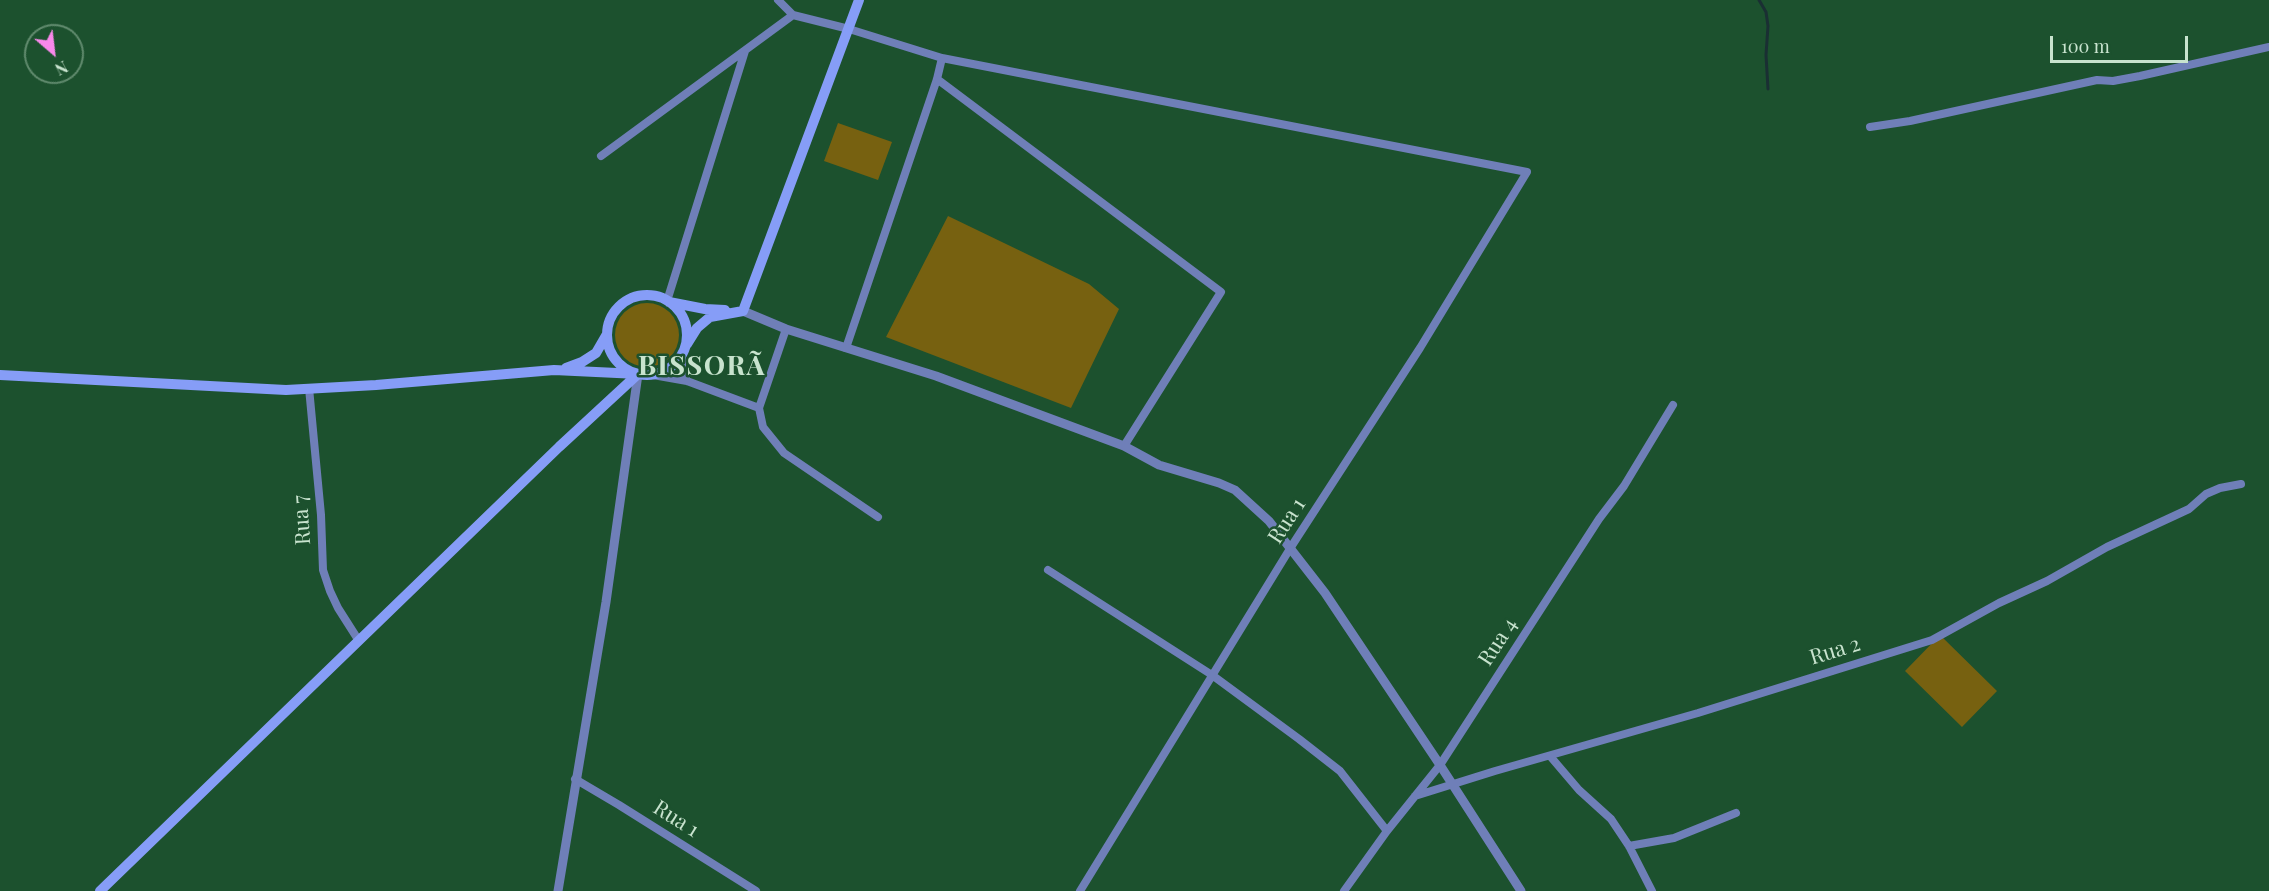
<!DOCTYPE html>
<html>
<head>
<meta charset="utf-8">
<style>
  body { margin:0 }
  #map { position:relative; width:2269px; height:891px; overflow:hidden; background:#1c512e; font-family:"Playfair Display",serif }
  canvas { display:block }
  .north { position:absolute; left:24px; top:24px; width:60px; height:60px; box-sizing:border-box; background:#1c512e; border:2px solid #618b6e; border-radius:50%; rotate:152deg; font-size:16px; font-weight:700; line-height:24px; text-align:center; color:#c8e3ce }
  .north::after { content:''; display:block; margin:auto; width:21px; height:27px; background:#f888ea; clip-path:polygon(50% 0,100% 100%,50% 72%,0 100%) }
  .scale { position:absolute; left:2050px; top:36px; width:138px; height:27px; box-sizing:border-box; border:3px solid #c8e3ce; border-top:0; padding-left:8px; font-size:18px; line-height:21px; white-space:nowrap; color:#c8e3ce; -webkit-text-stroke:4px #1c512e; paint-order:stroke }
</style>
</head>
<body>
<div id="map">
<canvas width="2269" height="891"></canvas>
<div class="north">N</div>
<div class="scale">100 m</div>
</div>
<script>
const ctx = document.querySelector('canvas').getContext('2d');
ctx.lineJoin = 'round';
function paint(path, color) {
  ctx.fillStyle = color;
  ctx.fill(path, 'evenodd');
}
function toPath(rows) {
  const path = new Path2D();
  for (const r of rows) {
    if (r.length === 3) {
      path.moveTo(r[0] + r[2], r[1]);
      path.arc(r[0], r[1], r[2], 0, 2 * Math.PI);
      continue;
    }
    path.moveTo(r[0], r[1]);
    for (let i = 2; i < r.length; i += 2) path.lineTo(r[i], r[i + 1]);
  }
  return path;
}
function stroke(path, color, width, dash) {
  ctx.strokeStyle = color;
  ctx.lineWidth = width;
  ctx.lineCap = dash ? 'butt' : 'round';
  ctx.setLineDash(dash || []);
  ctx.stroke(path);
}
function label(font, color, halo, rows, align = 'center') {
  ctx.font = font + ' "Playfair Display",serif';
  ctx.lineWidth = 5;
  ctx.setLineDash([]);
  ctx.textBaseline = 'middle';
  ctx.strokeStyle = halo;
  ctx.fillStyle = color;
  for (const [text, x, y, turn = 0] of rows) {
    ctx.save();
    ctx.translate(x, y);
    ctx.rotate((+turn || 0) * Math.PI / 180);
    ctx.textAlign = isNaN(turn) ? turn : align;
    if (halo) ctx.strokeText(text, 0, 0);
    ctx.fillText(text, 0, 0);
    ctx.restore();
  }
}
paint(toPath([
  [838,123,892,142,878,180,824,161],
  [948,216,1089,284,1119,309,1071,408,886,337],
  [647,335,32],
  [1940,635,1997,691,1962,727,1905,671]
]), '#776110');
stroke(toPath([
  [1759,0,1766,12,1768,26,1766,55,1768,89]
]), '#1a2f33', 3);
stroke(toPath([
  [778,0,793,15,849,29,942,58,1527,172,1420,348,1291,547,1080,891],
  [937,79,1221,292,1124,446],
  [1870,127,1910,121,2097,80,2113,81,2140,76,2269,47],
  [601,156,793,15],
  [667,301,745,51],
  [786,329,759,408,763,427,784,453,878,517],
  [846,348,937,79,942,58],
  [682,354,682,369,687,381],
  [653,375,687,381,759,408],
  [309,388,321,515,323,570,330,591,338,608,359,641],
  [1048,570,1212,675,1299,739,1340,771,1387,831],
  [1550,756,1579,790,1611,819,1629,846,1652,891],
  [575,779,619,805,756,891],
  [1415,796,1495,771,1698,713,1932,640,1999,603,2047,581,2107,547,2189,509,2206,494,2220,488,2241,484],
  [1629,846,1674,838,1736,813],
  [1344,891,1387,831,1440,765,1599,519,1624,486,1673,405]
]), '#6f7fb8', 8);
stroke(toPath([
  [743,311,786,329,936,376,1124,446,1159,465,1219,483,1235,490,1269,521,1325,593,1440,765,1521,891],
  [558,891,606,602,638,374]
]), '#6f7fb8', 9);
stroke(toPath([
  [647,335,40],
  [669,302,705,309,725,310],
  [743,311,859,0],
  [687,344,697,328,710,317,743,311],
  [566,368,582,362,596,353,607,334],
  [0,375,286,390,376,385,554,370,638,374],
  [100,891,559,447,638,374]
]), '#869df7', 10);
label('21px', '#c8e3ce', '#1c512e', [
  ["Rua 7",302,520,-94],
  ["Rua 1",1287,521,-57],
  ["Rua 4",1498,642,-57],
  ["Rua 2",1835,651,-17],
  ["Rua 1",676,819,32]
]);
ctx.letterSpacing = '1.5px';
label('bold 27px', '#c8e3ce', '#1c512e', [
  ["BISSORÃ",702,367]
]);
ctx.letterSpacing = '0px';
</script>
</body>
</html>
